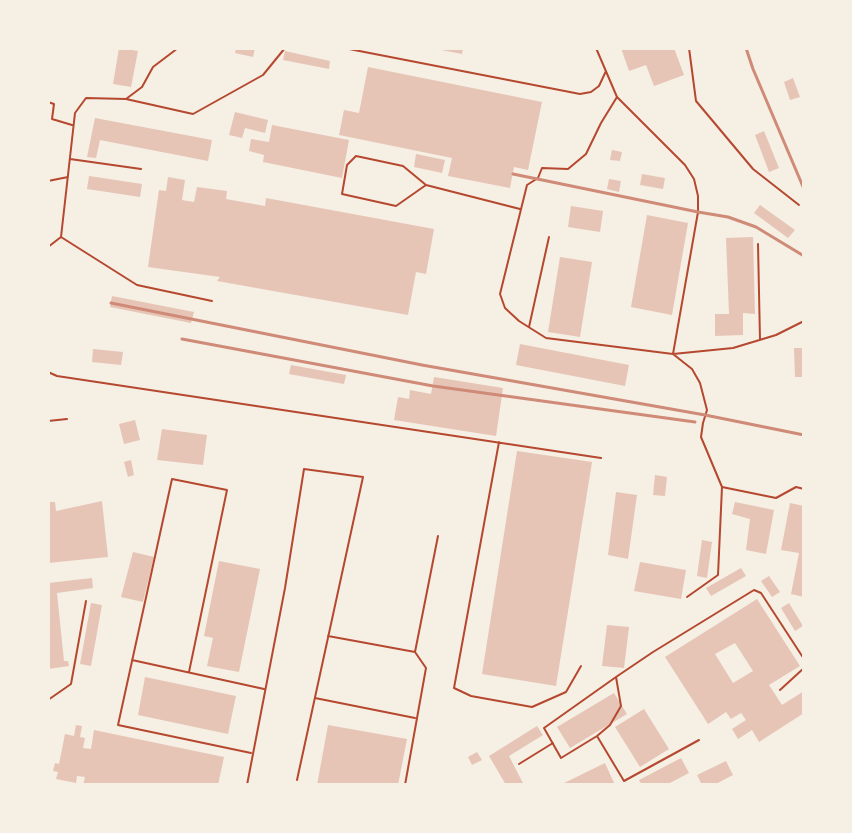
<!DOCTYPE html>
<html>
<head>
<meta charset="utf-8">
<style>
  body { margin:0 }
  #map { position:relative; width:852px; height:833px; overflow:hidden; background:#f6efe4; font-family:"DM Sans",sans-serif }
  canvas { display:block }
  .frame { position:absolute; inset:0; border:50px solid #f6efe4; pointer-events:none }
</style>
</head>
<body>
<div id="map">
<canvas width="852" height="833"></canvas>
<div class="frame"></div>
</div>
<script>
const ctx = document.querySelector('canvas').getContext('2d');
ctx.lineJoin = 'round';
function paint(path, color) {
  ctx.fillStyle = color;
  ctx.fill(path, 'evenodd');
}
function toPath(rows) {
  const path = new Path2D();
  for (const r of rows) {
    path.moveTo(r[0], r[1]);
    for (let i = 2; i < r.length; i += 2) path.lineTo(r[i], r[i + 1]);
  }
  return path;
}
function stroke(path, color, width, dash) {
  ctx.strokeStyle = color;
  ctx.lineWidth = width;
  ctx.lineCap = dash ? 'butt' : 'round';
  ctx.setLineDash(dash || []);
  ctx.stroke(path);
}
paint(toPath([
  [119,48,138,51,131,87,113,84],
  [236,48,255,48,253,57,235,53],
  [431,48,463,48,462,54],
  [621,48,674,48,684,75,654,86,646,65,629,71],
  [285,51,330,61,329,69,283,60],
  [368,67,542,102,528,170,514,167,510,188,448,176,452,158,339,135,344,110,359,113],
  [793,78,800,97,790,100,784,82],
  [235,112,268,120,265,133,245,128,242,138,229,135],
  [95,118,212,140,208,161,100,140,96,158,87,157],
  [272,125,349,140,342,178,263,162,264,155,249,151,251,139,269,142],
  [764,131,779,168,769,172,755,135],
  [612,150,622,152,620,161,610,160],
  [416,154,445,160,442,173,414,167],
  [642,174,665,178,663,189,640,185],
  [89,176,142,184,140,197,87,189],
  [168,177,185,180,182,200,194,202,197,187,227,191,226,199,265,206,266,198,434,229,426,274,416,272,408,315,217,281,220,277,148,267,159,190,166,191],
  [609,179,621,181,619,192,607,189],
  [760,205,795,230,788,238,754,213],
  [571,206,603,211,600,232,568,227],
  [647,215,688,223,672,315,631,307],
  [753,237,755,314,743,313,743,335,715,336,715,314,729,314,726,238],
  [560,257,592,262,580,337,548,332],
  [112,296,194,312,191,323,110,307],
  [520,344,629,365,625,386,516,365],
  [794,348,804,348,804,377,795,377],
  [93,349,123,352,121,365,92,362],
  [291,365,346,375,344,384,289,374],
  [434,377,503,388,496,436,394,420,398,397,409,399,410,390,431,394],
  [135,420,140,440,124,444,119,424],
  [162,429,207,435,203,465,157,460],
  [517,451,592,462,556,686,482,674],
  [131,460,134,475,128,477,124,462],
  [655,475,667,477,665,496,653,495],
  [616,492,637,495,628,559,608,555],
  [102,501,108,557,48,563,48,502,55,502,56,511],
  [735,502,774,510,766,554,746,550,750,519,732,514],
  [790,503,804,506,804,597,791,594,799,553,781,550],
  [702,540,712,542,707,578,697,576],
  [133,552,154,557,143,602,121,597],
  [219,561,260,569,239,672,207,666,213,638,204,636],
  [640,562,686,570,681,599,634,591],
  [741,568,746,576,711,596,706,588],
  [769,576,780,592,772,597,761,581],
  [92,578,93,588,57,593,64,661,68,661,69,666,48,669,48,583],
  [757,599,800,666,769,685,782,705,804,691,804,713,759,742,752,730,738,739,732,729,746,720,741,713,731,719,726,712,708,724,665,657],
  [735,643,753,671,733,683,715,654],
  [91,603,102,605,91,666,80,664],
  [789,603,803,626,795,631,781,608],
  [607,625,629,627,624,668,602,666],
  [145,677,236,696,228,734,138,715],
  [614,693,627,714,570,748,557,727],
  [644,709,669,749,640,767,615,727],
  [76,725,82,726,80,737,85,738,83,748,91,749,94,730,224,757,218,785,83,785,85,777,77,776,76,783,56,779,58,772,53,771,55,763,59,764,65,734,74,736],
  [328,725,407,739,398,785,317,785],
  [537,726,543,735,509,756,524,785,506,785,489,756],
  [477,752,482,760,472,765,468,757],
  [681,758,689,773,666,785,642,785,639,780],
  [726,761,733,775,714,785,702,785,697,775],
  [605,763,615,785,560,785]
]), '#e6c5b7');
stroke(toPath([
  [178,48,153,67,142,87,126,99,86,98,75,113,61,237,137,285,212,301],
  [344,48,580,94,591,92,599,86,606,71],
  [596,48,617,97,685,165,694,179,698,196,698,212,673,354],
  [689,48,696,101,753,169,799,205],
  [617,97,601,123,586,154,568,169,542,168,538,178,527,185,500,294,505,308,519,321,546,338,673,354,733,348,776,335,804,321],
  [126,99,193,114,263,75,285,48],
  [48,102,54,104,52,119,72,125],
  [70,159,141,169],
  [48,181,68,177],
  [426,185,396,206,342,194,347,165,356,156,403,166,426,185,520,209],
  [758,244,760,340],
  [48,247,61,237],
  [529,327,549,237],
  [673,354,692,369,700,383,707,410,703,423,701,437,722,487,718,575,687,597],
  [48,372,57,376,601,458],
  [48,421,67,419],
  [499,442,454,688,471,696,532,707,566,692,581,666],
  [722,487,776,498,796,487,804,489],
  [328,636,415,652,426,668,405,785],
  [415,652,438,536],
  [132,660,264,689],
  [189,672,227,490,172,479,118,725,251,753],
  [616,677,621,706,610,725,597,736,561,758,544,728,616,677,653,652,754,590,761,593,804,659],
  [780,690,804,668],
  [315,698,415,718],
  [48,700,71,684,86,601],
  [597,736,624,781,699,740],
  [519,764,553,743],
  [247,785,285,588,304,469,363,477,297,780]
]), '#b5482f', 2);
stroke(toPath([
  [746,48,753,69,804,189],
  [513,174,698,212,728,217,756,227,804,256],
  [111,303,422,365,705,415,804,435],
  [182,339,433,386,695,422]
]), '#cf8b77', 3);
</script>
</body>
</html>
